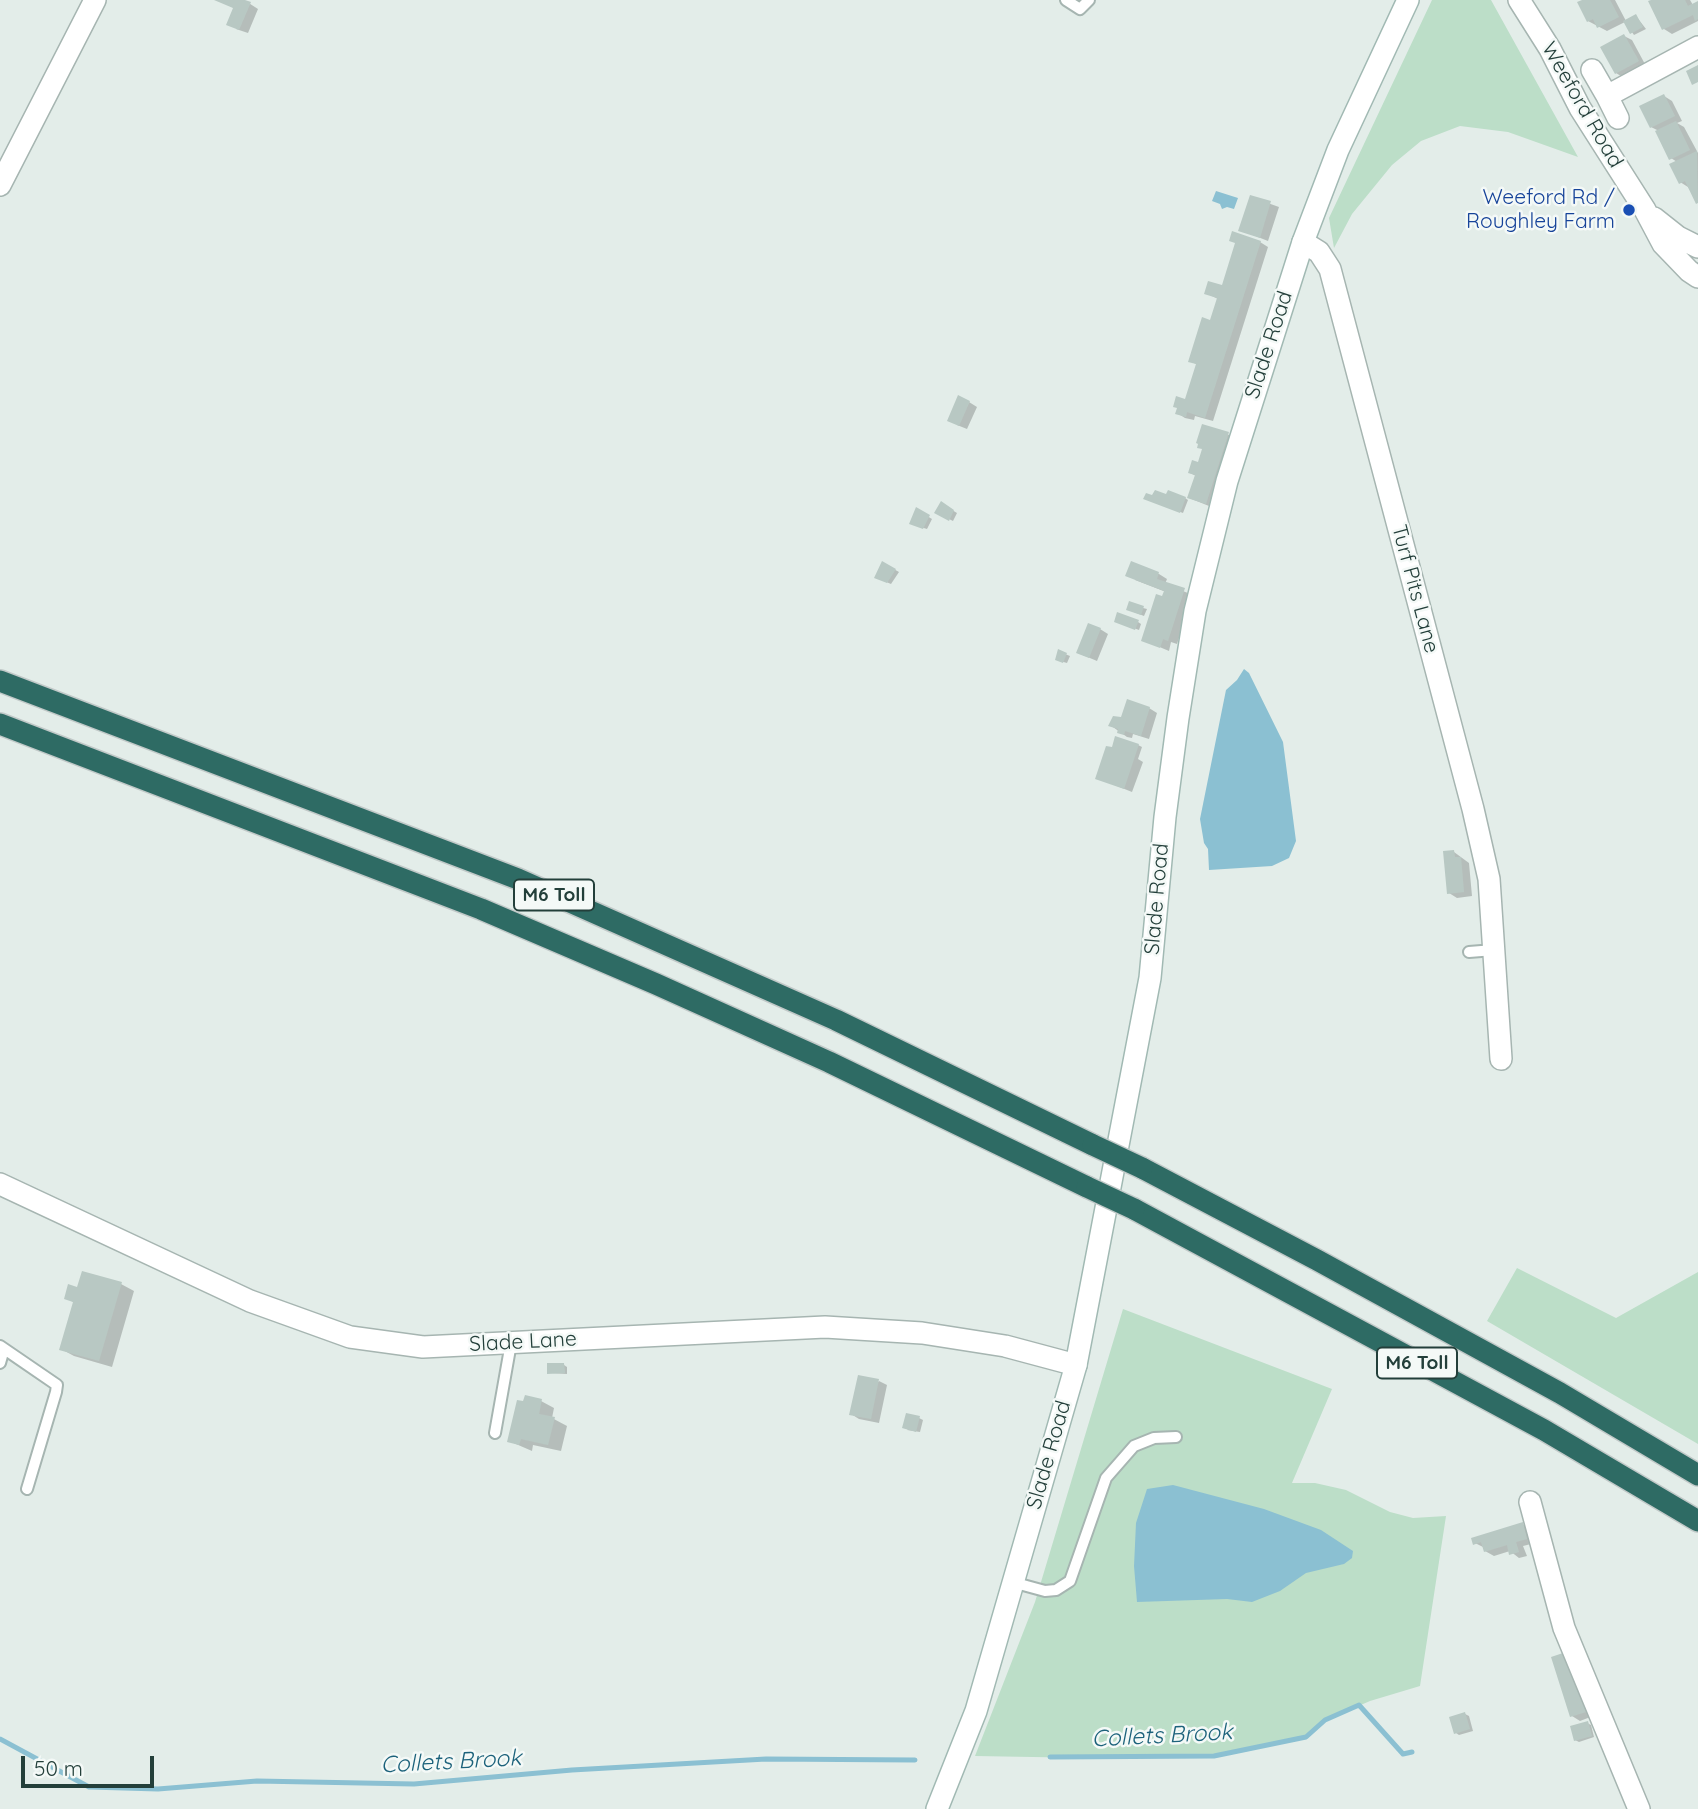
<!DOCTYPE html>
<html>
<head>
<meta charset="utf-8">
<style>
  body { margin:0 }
  #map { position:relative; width:1698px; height:1809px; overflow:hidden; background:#e3ede9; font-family:Quicksand,sans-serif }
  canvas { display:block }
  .scale { position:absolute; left:21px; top:1756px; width:133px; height:32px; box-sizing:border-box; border:4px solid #233f3a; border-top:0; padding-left:9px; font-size:21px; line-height:24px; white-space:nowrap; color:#233f3a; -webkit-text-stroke:5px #f4f9f7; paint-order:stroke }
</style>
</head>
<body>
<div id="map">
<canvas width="1698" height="1809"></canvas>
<div class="scale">50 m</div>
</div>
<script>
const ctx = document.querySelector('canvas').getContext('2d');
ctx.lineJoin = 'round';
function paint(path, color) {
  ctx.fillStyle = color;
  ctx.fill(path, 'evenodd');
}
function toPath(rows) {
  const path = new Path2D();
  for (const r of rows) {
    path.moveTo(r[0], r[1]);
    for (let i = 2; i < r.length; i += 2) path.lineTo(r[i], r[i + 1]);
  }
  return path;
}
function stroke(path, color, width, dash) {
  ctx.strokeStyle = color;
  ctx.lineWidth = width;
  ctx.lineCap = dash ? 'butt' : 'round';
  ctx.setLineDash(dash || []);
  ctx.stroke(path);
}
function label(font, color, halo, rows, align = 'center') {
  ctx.font = font + ' Quicksand,sans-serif';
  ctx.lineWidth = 5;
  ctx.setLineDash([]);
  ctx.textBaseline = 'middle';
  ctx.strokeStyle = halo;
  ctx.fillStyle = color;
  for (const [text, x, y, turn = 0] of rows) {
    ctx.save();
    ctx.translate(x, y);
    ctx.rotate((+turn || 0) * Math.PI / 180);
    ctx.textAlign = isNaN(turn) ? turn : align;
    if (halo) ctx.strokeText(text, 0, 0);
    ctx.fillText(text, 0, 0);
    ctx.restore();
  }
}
paint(toPath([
  [1432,0,1491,0,1578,157,1508,132,1460,126,1421,141,1392,165,1352,214,1334,248,1329,218],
  [1517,1268,1616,1318,1698,1272,1698,1444,1487,1321],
  [1123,1309,1332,1389,1292,1483,1315,1483,1346,1490,1390,1512,1413,1518,1446,1516,1420,1686,1370,1701,1326,1720,1306,1737,1214,1756,1091,1758,975,1756,1035,1602]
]), '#bcdec8');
paint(toPath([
  [1216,191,1238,198,1234,209,1227,207,1222,209,1220,204,1212,201],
  [1244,669,1249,673,1283,742,1296,841,1289,858,1272,866,1209,870,1208,849,1204,843,1200,819,1226,690,1237,680],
  [1173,1485,1264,1509,1321,1530,1353,1551,1352,1558,1344,1564,1306,1573,1280,1591,1252,1602,1227,1599,1137,1602,1134,1566,1136,1523,1147,1489]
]), '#8bc0d2');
paint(toPath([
  [218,0,244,0,258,9,248,33,236,29,234,8],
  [1583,0,1615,0,1626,21,1636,16,1646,29,1634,35,1625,22,1607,31,1588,21],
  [1655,0,1690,0,1693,5,1698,3,1698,21,1672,34,1664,29],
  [1624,36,1632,40,1646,66,1624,78,1616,73],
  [1664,96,1672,101,1682,121,1677,123,1684,127,1698,153,1698,203,1688,187,1680,182,1677,162,1671,158,1657,130,1651,127],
  [1251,197,1279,207,1268,241,1240,230],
  [1260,242,1268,247,1213,421,1195,416,1194,420,1185,418,1177,413,1186,401,1198,365,1190,361,1211,322,1218,299,1206,293,1223,288],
  [969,402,977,407,967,429,957,425],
  [1203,426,1232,436,1214,508,1189,498,1196,476,1190,473,1206,467],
  [1185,498,1188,500,1183,513,1149,500],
  [942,504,957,513,953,521,937,513],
  [916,509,932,519,927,529,914,525],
  [883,563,899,572,891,584,879,579],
  [1132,564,1159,574,1167,579,1165,584,1193,595,1177,644,1171,642,1169,651,1143,640,1166,592,1135,580],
  [1143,608,1147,609,1144,616,1131,611],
  [1138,622,1141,624,1139,630,1120,623],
  [1100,629,1108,634,1097,661,1078,653],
  [1060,652,1070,656,1067,663,1060,661],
  [1149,708,1157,713,1149,739,1133,734,1132,738,1127,737,1110,725],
  [1138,745,1142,747,1138,759,1143,762,1132,792,1097,778],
  [1454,852,1469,863,1472,896,1457,898,1449,893],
  [121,1284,134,1291,112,1367,74,1356,61,1349,75,1303,66,1298,78,1289],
  [564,1365,567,1367,567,1374,549,1373],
  [879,1381,887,1385,879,1423,859,1419,851,1414],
  [541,1401,554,1408,552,1418,567,1426,561,1451,533,1445,532,1451,509,1441],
  [919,1418,923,1420,920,1432,907,1430],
  [1522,1524,1531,1529,1535,1543,1523,1546,1527,1556,1519,1558,1510,1551,1494,1556,1485,1551,1485,1548,1475,1543],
  [1566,1654,1593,1716,1580,1721,1572,1716],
  [1465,1714,1469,1716,1473,1731,1459,1735,1456,1733],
  [1587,1723,1591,1725,1594,1737,1579,1742,1575,1740]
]), '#0003');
stroke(toPath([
  [0,1739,89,1787,158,1789,257,1781,414,1784,572,1770,766,1759,915,1760],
  [1050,1757,1214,1756,1306,1737,1325,1720,1359,1705,1403,1754,1412,1752]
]), '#8bc0d2', 5);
paint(toPath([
  [214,0,245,0,251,2,239,30,226,25,233,8],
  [1582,0,1610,0,1619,17,1597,28,1593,19,1587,22,1577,2],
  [1651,0,1685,0,1688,6,1698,1,1698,19,1695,21,1693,15,1662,30,1648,1],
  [1636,14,1643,27,1630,34,1623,21],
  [1624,34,1639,61,1615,74,1600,47],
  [1698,65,1698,82,1692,85,1686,71],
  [1664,94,1675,116,1650,128,1639,106],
  [1676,121,1690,150,1669,160,1655,131],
  [1697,151,1698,203,1696,204,1685,181,1679,184,1669,164],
  [1250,195,1271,201,1260,238,1238,231],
  [1232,231,1261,241,1205,418,1187,412,1186,417,1175,414,1177,408,1173,407,1176,396,1185,399,1196,364,1188,362,1202,317,1210,320,1217,298,1204,294,1208,281,1222,285,1235,243,1229,241],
  [958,395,970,401,959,426,947,421],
  [1202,424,1229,432,1206,504,1187,498,1195,475,1188,473,1192,460,1198,462,1202,449,1197,448,1198,444,1196,443],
  [1155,490,1166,494,1168,490,1186,497,1180,513,1143,499,1146,493,1152,495],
  [941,501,954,510,949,521,934,513],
  [916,507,930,515,923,529,909,524],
  [882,561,896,569,887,583,874,578],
  [1131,561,1159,572,1157,579,1185,588,1168,641,1163,639,1160,648,1141,641,1156,594,1162,596,1164,591,1125,576],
  [1129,601,1144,606,1141,615,1126,610],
  [1117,612,1139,620,1135,630,1114,622],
  [1088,623,1101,628,1089,658,1076,653],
  [1058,649,1067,653,1063,663,1055,660],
  [1127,699,1150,707,1141,736,1125,731,1124,735,1117,733,1118,729,1108,726,1113,716,1121,717],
  [1115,736,1139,744,1124,789,1095,779,1106,746,1112,747],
  [1454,850,1455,857,1461,857,1464,892,1447,894,1443,851],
  [82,1271,122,1282,99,1361,59,1350,73,1302,64,1299,68,1284,77,1287],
  [547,1363,564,1363,565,1373,547,1374],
  [858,1375,879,1379,871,1419,849,1415],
  [525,1395,542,1399,539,1414,555,1417,548,1445,521,1439,519,1445,507,1442,517,1400,523,1401],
  [906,1413,920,1416,916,1432,902,1428],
  [1523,1522,1527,1539,1516,1542,1519,1552,1509,1555,1507,1545,1484,1552,1481,1542,1473,1545,1471,1538],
  [1566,1652,1586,1712,1570,1717,1551,1657],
  [1465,1712,1470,1729,1454,1734,1449,1717],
  [1588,1721,1592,1736,1574,1741,1570,1726]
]), '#b8c8c3');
const lane = toPath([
  [1066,0,1080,9,1089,0],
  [1469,952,1494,950],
  [0,1346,57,1385,56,1392,27,1489],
  [0,1363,4,1349],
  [495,1433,511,1343],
  [1012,1582,1045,1591,1056,1590,1070,1581,1106,1478,1134,1446,1154,1438,1176,1437]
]);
const street = toPath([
  [1519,0,1550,49,1580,108,1645,210,1663,244,1689,271,1698,277],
  [1592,70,1607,96],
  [1618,118,1607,96,1698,47],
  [0,185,95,0],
  [1654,218,1678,237,1698,247],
  [1303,242,1319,252,1330,269,1473,809,1489,879,1501,1059],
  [0,1184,250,1301,350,1337,423,1347,825,1327,922,1333,1005,1346,1076,1365],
  [1530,1502,1564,1628,1639,1809]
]);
const secondary = toPath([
  [937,1809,976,1711,1076,1365,1150,978,1165,817,1178,718,1195,611,1227,481,1303,242,1338,150,1408,0]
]);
const highway = toPath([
  [0,681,518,879,836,1020,1093,1145],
  [0,724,481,909,656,984,829,1062,1087,1187],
  [1142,1168,1317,1260,1560,1393,1698,1475],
  [1134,1209,1544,1430,1698,1521]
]);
stroke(lane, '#a6b5b1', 14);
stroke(street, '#a6b5b1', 24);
stroke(secondary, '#a1b9b3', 24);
stroke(highway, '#c1c9c8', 24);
stroke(lane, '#fff', 10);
stroke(street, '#fff', 21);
stroke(secondary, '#fff', 21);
stroke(highway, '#2e6b64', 21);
const highwayBridge = toPath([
  [1093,1145,1142,1168],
  [1087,1187,1134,1209]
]);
stroke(highwayBridge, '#c1c9c8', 24, []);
stroke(highwayBridge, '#2e6b64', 21);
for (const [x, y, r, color] of [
  [1629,210,7,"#1a4fb4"]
]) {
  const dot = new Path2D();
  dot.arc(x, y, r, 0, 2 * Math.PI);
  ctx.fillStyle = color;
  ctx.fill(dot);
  stroke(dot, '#f4f9f7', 2.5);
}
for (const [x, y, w] of [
  [554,895,80],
  [1417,1363,80]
]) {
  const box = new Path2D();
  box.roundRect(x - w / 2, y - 15.5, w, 31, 5);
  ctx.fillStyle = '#f4f9f7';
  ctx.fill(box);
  stroke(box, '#233f3a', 2);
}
label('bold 19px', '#233f3a', null, [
  ["M6 Toll",554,895],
  ["M6 Toll",1417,1363]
]);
label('21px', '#233f3a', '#f4f9f7', [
  ["Weeford Road",1582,105,60],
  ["Slade Road",1269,345,-72],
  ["Turf Pits Lane",1415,589,75],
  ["Slade Road",1157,899,-85],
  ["Slade Lane",523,1342,-3],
  ["Slade Road",1049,1455,-74]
]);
label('21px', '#164399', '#f4f9f7', [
  ["Weeford Rd /",1615,198],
  ["Roughley Farm",1615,222]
], 'right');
label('italic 23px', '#1c627b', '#f4f9f7', [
  ["Collets Brook",1162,1736,-3],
  ["Collets Brook",451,1762,-3]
]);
</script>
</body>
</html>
